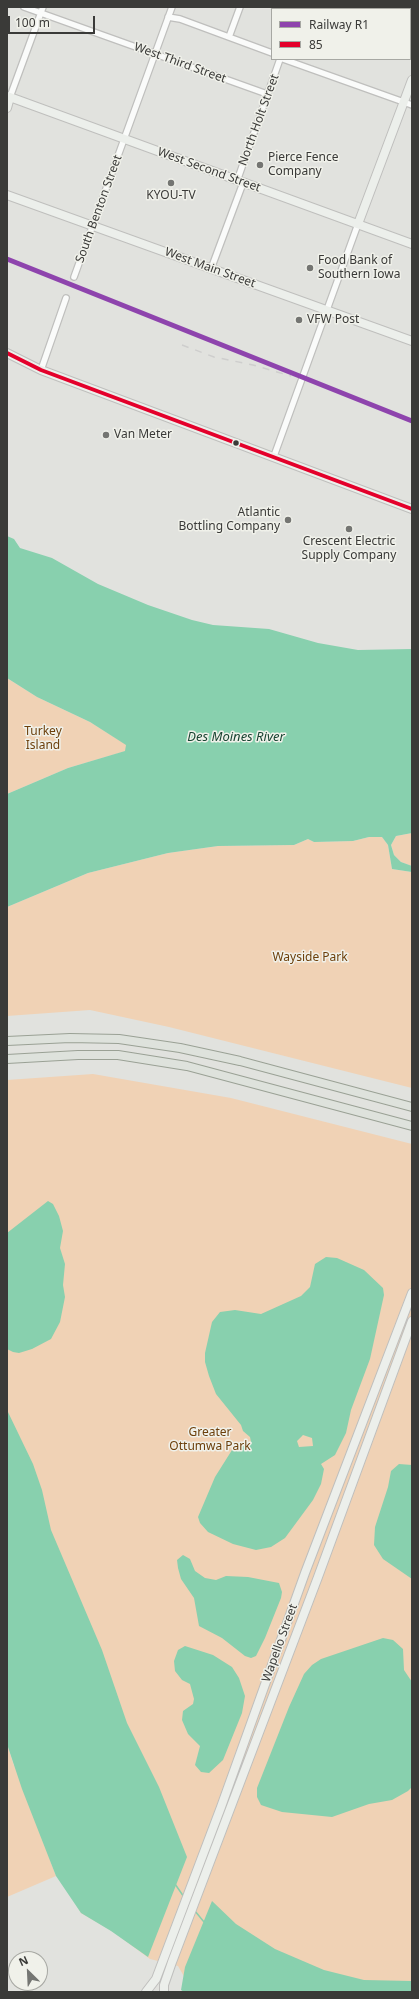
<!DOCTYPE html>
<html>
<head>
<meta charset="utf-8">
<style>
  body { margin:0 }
  #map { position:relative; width:419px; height:1999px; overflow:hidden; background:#e1e2de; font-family:"Noto Sans",sans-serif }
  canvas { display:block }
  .frame { position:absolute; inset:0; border:8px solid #3a3a38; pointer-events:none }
  .legend { position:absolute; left:271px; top:8px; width:140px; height:52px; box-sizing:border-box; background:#f0f1ea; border:1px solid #a7a8a3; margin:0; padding:5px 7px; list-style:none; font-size:12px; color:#3a3a38 }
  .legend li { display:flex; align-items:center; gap:8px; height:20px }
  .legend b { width:20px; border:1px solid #a7a8a3 }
  .north { position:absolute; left:8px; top:1951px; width:40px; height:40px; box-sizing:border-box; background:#f0f1ea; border:1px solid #a7a8a3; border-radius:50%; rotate:336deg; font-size:11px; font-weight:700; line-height:16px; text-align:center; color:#3a3a38 }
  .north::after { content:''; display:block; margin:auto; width:14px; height:18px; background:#747572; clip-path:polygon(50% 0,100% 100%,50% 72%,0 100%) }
  .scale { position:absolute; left:8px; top:16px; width:87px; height:18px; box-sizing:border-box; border:2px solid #3a3a38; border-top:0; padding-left:5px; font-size:12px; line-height:14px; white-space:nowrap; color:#3a3a38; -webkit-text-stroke:3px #f0f1ea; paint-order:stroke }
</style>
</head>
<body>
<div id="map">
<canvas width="419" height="1999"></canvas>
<div class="frame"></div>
<ul class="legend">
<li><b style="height:5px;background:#8e44ad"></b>Railway R1</li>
<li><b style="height:5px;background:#e4002b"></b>85</li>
</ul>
<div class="north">N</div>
<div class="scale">100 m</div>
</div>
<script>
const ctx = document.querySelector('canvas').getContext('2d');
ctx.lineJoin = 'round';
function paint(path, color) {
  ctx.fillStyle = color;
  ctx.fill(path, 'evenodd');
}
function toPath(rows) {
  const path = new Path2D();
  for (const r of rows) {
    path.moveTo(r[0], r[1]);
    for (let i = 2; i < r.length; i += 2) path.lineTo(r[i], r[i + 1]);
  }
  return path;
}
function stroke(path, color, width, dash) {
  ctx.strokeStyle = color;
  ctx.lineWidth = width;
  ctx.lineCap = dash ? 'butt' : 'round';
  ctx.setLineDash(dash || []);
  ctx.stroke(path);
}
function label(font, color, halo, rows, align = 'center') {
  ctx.font = font + ' "Noto Sans",sans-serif';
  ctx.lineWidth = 3;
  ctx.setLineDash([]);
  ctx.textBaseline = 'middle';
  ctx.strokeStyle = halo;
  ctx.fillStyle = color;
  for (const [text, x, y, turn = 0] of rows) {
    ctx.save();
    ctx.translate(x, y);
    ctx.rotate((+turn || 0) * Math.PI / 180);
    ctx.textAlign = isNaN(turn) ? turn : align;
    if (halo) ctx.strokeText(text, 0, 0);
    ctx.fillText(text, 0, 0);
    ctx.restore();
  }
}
paint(toPath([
  [7,678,37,697,90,722,127,745,126,751,68,768,7,794],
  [412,833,412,866,401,862,394,855,391,845,396,836],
  [369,837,382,837,388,845,392,869,412,872,412,1088,169,1027,90,1010,7,1016,7,907,88,873,168,853,218,846,294,845,308,839,314,842,353,841],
  [93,1074,231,1098,412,1144,412,1992,193,1992,178,1966,150,1959,112,1931,81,1913,50,1860,56,1876,7,1897,7,1744,15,1769,7,1736,7,1080]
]), '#f0d2b5');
paint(toPath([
  [7,536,14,539,20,548,52,558,98,584,148,605,192,620,213,625,269,629,318,643,358,650,412,649,412,833,396,836,391,845,394,855,401,862,412,866,412,872,392,869,388,845,382,837,369,837,353,841,314,842,308,839,294,845,218,846,168,853,88,873,7,907,7,794,68,768,125,751,126,745,90,722,37,697,7,678],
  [48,1201,53,1204,59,1216,63,1231,60,1248,65,1264,63,1285,65,1297,60,1322,51,1339,32,1349,19,1353,13,1352,7,1349,7,1233],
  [326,1257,337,1258,364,1270,383,1288,384,1295,370,1359,351,1410,346,1433,335,1455,321,1464,324,1469,321,1484,313,1500,285,1538,271,1547,256,1550,233,1544,208,1532,200,1523,198,1517,215,1477,232,1450,244,1446,251,1442,250,1437,243,1431,241,1425,216,1394,209,1376,205,1362,205,1353,212,1322,220,1312,235,1310,261,1314,301,1296,310,1287,315,1264],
  [303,1435,312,1438,313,1446,299,1447,297,1441],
  [7,1410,33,1464,42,1490,51,1530,102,1650,127,1723,159,1787,187,1857,148,1957,111,1931,81,1913,56,1876,22,1789,7,1744],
  [399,1464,412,1465,412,1579,383,1559,374,1545,375,1527,388,1487,391,1471],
  [183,1555,190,1559,195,1571,205,1578,216,1580,226,1576,248,1577,279,1583,282,1592,281,1598,265,1638,256,1656,251,1658,245,1656,222,1638,199,1626,194,1598,181,1579,178,1568,177,1560],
  [383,1638,393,1640,403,1649,404,1670,412,1682,412,1787,408,1791,392,1800,369,1804,332,1817,282,1812,261,1805,257,1797,257,1788,289,1707,304,1674,312,1665,321,1659],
  [185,1646,213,1655,232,1667,239,1678,245,1696,242,1713,223,1760,209,1773,201,1772,195,1765,200,1746,188,1734,182,1720,183,1711,193,1704,194,1699,190,1684,182,1680,175,1671,174,1661,178,1650],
  [212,1901,236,1924,275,1949,324,1970,364,1980,412,1981,412,1992,184,1992,181,1990,185,1967]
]), '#88d0ae');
stroke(toPath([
  [175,1884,184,1897],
  [195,1911,204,1922]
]), '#88d0ae', 1.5);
const street = toPath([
  [24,7,267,94],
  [290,7,290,9],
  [319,9,324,7],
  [168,17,180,19,272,53],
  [229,37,240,7],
  [283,59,412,105],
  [10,97,43,7],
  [237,181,280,59],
  [211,269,243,183],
  [74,277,172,7],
  [41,370,66,298],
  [274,456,358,224]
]);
const secondary = toPath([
  [7,96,412,244],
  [7,108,10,97],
  [7,195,412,341],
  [358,224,412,80],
  [7,353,41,370,412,509],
  [146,1992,156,1979,221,1807,305,1573,412,1293],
  [164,1992,164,1985,172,1962,318,1577,412,1321]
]);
const primary = toPath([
  [7,1041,70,1038,119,1039,180,1048,240,1061,412,1107],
  [7,1059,78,1055,118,1055,187,1066,412,1126]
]);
stroke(street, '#bfbfbd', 8);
stroke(secondary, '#bfbfbd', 10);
stroke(primary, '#9aa195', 10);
stroke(street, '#fafbfa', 5.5);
stroke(secondary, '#ecefeb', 8);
stroke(primary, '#dee2dc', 8);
stroke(toPath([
  [182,345,214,357,253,365,291,376]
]), '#cececd', 1.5, [7, 7]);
stroke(toPath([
  [7,353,41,370,412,509]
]), '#e4002b', 4);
stroke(toPath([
  [7,259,412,421]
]), '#8e44ad', 5);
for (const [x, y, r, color] of [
  [260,165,4,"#747572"],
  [171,183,4,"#747572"],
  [310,268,4,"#747572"],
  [299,320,4,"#747572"],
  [106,435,4,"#747572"],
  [236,443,3.5,"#3a3a38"],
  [288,520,4,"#747572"],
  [349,529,4,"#747572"]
]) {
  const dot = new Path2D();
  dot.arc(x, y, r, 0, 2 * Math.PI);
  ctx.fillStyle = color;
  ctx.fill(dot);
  stroke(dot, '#f0f1ea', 1.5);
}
label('12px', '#3a3a38', '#f0f1ea', [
  ["West Third Street",180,63,20],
  ["North Holt Street",259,120,-70],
  ["West Second Street",209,170,20],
  ["South Benton Street",99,209,-70],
  ["West Main Street",210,268,20],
  ["Wapello Street",280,1643,-70]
]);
label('12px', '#3a3a38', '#f0f1ea', [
  ["Pierce Fence",268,158],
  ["Company",268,172],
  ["KYOU-TV",171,196,"center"],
  ["Food Bank of",318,261],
  ["Southern Iowa",318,275],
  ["VFW Post",307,320],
  ["Van Meter",114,435],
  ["Atlantic",280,513,"right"],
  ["Bottling Company",280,527,"right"],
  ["Crescent Electric",349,542,"center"],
  ["Supply Company",349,556,"center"]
], 'left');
label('12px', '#6c3f0a', '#f0f1ea', [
  ["Turkey",43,732],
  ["Island",43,746],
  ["Wayside Park",310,958],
  ["Greater",210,1433],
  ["Ottumwa Park",210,1447]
]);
label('italic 13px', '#184431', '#f0f1ea', [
  ["Des Moines River",236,737]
]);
</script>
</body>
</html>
